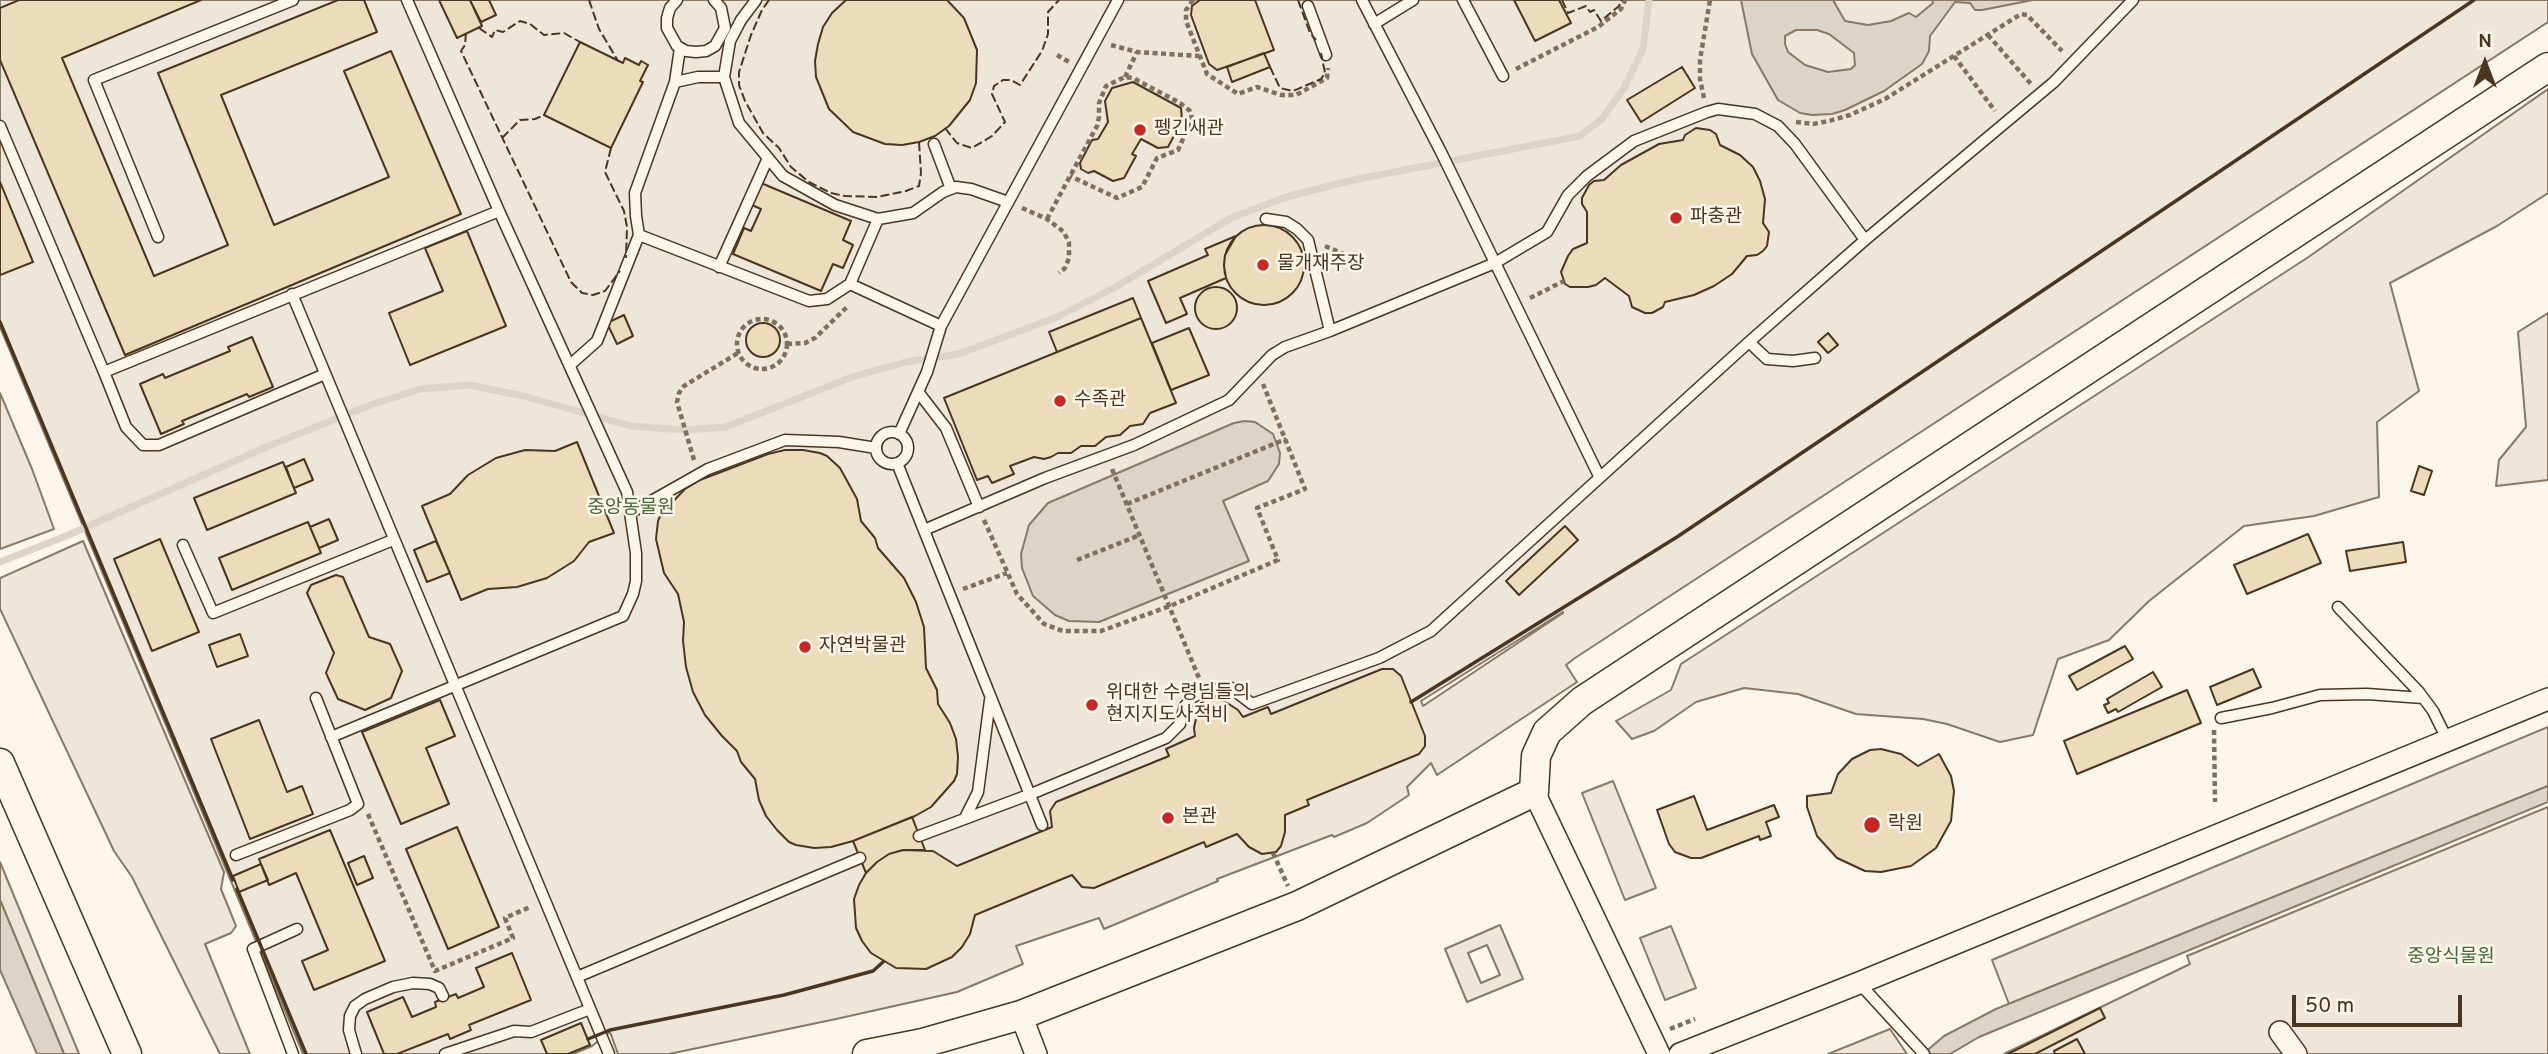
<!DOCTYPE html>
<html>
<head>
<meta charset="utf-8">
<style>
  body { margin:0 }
  #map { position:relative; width:2548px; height:1054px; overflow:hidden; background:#fbf6e9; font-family:Overpass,sans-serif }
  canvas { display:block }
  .north { position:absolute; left:2450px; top:28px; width:70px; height:70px; -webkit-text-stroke:5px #fbf6e9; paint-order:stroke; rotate:0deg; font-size:19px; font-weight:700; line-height:28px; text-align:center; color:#4a3520 }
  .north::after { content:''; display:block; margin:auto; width:24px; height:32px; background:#4a3520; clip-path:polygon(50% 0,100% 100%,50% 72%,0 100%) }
  .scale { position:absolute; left:2292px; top:995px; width:170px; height:32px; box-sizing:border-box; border:4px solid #4a3520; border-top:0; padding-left:9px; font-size:21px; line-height:24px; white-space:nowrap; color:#4a3520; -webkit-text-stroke:5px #fbf6e9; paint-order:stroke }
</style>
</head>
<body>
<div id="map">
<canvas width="2548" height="1054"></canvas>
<div class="north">N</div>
<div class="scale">50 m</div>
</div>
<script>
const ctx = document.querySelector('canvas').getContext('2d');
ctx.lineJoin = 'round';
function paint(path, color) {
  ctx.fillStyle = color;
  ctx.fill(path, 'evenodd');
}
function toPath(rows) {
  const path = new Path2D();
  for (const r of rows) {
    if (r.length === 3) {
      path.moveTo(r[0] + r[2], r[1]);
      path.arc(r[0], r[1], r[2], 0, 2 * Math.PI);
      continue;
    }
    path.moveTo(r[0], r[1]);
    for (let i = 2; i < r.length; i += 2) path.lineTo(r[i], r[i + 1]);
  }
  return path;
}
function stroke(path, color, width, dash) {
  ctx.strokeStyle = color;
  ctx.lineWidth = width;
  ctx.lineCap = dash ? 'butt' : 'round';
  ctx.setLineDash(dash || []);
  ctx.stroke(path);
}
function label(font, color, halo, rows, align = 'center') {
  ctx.font = font + ' Overpass,"Noto Sans KR",sans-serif';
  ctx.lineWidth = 5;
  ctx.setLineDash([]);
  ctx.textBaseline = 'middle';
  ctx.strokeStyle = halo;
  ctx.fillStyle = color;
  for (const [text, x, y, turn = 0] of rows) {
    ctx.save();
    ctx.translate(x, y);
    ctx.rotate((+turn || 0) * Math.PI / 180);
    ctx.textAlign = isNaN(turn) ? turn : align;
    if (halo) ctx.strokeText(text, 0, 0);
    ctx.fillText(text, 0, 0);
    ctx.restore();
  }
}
const green = toPath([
  [0,0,2548,0,2548,22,1575,658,1566,665,1577,682,1437,775,1431,763,1407,787,1409,795,1367,823,1334,837,1332,835,1217,879,1218,881,1104,929,1099,918,1016,946,1023,964,957,992,836,1019,669,1054,618,1054,610,1032,592,1046,573,1054,303,1054,0,327,0,0],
  [1563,612,1563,613,1423,706,1421,701,1563,612],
  [2548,89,2548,193,2497,226,2390,283,2419,391,2377,422,2379,497,2314,516,2244,526,2149,601,2109,640,2058,659,2033,735,2000,742,1947,724,1923,719,1856,714,1798,694,1744,688,1696,702,1654,731,1632,739,1616,721,1671,690,1681,664,2307,258,2548,89],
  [2548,313,2548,480,2496,486,2499,460,2526,427,2518,332,2548,313],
  [0,393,32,469,54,529,0,549,0,393],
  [83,541,224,872,221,889,236,926,231,933,205,944,250,1054,220,1054,132,877,114,851,0,609,0,578,83,541],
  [2548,727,2548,786,2009,1004,1992,960,2548,727],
  [1613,781,1656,888,1625,900,1582,793,1613,781],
  [2548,807,2548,1054,2004,1054,2190,964,2187,956,2548,807],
  [0,862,79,1054,64,1054,0,900,0,862],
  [1500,925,1523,979,1467,1002,1445,949,1500,925],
  [1487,945,1500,975,1481,983,1468,953,1487,945],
  [1671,926,1696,988,1665,1000,1640,938,1671,926],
  [1890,1029,1907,1054,1828,1054,1890,1029]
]);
paint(green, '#ede6d9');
stroke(green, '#887966', 2);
const water = toPath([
  [1741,0,1833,0,1845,21,1868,25,1891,21,1909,13,1916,17,1933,3,1932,0,2033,0,1982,10,1975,10,1970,3,1955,2,1930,36,1929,51,1922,64,1884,91,1845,110,1832,114,1812,115,1800,113,1778,100,1752,54,1741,0],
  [1796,30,1817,30,1829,34,1854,53,1855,65,1851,69,1828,72,1805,65,1788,52,1785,44,1785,36,1796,30],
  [1245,421,1255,422,1273,434,1280,453,1279,464,1268,481,1223,501,1249,561,1099,622,1069,621,1055,615,1033,596,1022,568,1021,554,1029,525,1048,503,1234,423,1245,421],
  [2548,786,2548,802,1979,1037,1950,1054,1923,1054,1944,1036,1996,1009,2548,786],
  [0,900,64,1054,37,1054,0,970,0,900]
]);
paint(water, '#dcd4c6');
stroke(water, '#887966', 2);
stroke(toPath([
  [0,562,66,536,271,445,368,406,420,389,469,385,523,396,631,426,684,430,726,427,852,377,906,362,959,354,1057,317,1114,288,1231,218,1286,197,1353,180,1580,136,1602,119,1624,88,1643,49,1649,0]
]), '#dcd4c6', 7);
const building = toPath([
  [19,0,201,0,62,58,154,276,228,245,158,73,338,0,364,0,377,32,221,95,274,225,389,177,344,71,391,51,461,214,125,355,0,60,0,8,19,0],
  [439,0,470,0,482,26,457,38,439,0],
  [470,0,489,0,496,15,481,22,470,0],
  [846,0,947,0,964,18,977,50,976,83,970,100,949,126,935,136,919,142,902,145,885,144,853,132,829,109,816,77,815,61,818,44,823,27,832,13,846,0],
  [1200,0,1255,0,1274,50,1217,70,1209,64,1191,15,1192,6,1200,0],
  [1514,0,1559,0,1571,23,1535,41,1514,0],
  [580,42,623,63,625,58,639,65,641,61,648,65,640,81,643,82,611,148,544,115,580,42],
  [1264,53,1270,67,1232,82,1227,67,1264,53],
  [1682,67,1695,88,1641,122,1627,100,1682,67],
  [1133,82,1181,108,1182,121,1168,147,1158,148,1141,139,1132,154,1136,156,1124,178,1113,181,1094,171,1088,173,1081,169,1080,163,1092,140,1098,139,1108,122,1105,101,1112,88,1133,82],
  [1696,128,1710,130,1716,134,1720,145,1740,155,1753,167,1760,181,1765,199,1763,223,1769,232,1767,246,1763,251,1757,255,1747,256,1732,274,1714,286,1694,295,1665,302,1663,307,1652,313,1645,313,1632,307,1629,296,1605,278,1596,285,1588,287,1570,287,1565,284,1561,272,1568,256,1573,249,1587,243,1587,212,1582,204,1582,198,1589,185,1594,181,1604,180,1621,165,1659,144,1683,140,1685,135,1696,128],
  [0,182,33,262,0,275,0,182],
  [761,183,851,221,843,240,853,245,843,268,833,264,821,291,733,254,744,228,751,231,761,209,752,205,761,183],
  [1264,265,40],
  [467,231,506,326,410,365,389,313,443,291,425,248,467,231],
  [1236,236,1225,255,1224,266,1226,278,1180,298,1187,314,1166,323,1148,281,1208,255,1205,249,1236,236],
  [1216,308,21],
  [1133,298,1141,318,1057,352,1049,332,1133,298],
  [624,315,633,336,617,344,607,323,624,315],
  [1141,318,1176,403,1150,413,1143,424,1130,426,1120,435,1106,437,1095,446,1081,446,1071,453,1058,453,1051,457,1044,459,1034,457,1010,466,1014,474,992,483,988,476,977,480,944,398,1141,318],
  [763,340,17],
  [1189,328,1209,375,1171,390,1152,343,1189,328],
  [1828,333,1838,345,1828,353,1818,342,1828,333],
  [252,337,273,387,249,397,247,394,182,421,184,424,161,434,140,384,163,374,165,378,230,351,228,347,252,337],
  [577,442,614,533,589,542,574,561,547,578,517,587,488,589,461,600,422,506,450,494,468,475,496,458,525,450,555,451,577,442],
  [785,450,803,450,820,453,827,456,840,468,857,499,861,521,875,538,878,548,904,578,916,602,924,627,926,668,937,690,938,704,950,723,956,739,958,757,957,774,954,781,931,807,915,816,853,841,831,847,814,848,796,845,789,842,777,830,766,816,759,800,755,779,741,762,737,751,722,736,705,715,693,692,686,667,683,641,684,622,678,594,664,573,656,539,658,521,661,514,685,489,700,480,768,454,785,450],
  [304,459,313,480,294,488,286,467,304,459],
  [283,462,296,493,207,530,194,498,283,462],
  [2419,466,2432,471,2424,495,2411,491,2419,466],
  [329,519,338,540,319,548,310,527,329,519],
  [308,522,321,553,232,590,219,558,308,522],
  [1565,526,1578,540,1519,595,1506,581,1565,526],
  [2308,534,2321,563,2247,594,2234,565,2308,534],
  [160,539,199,632,152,651,114,559,160,539],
  [436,541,450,573,427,582,414,550,436,541],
  [2403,542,2406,562,2350,571,2346,551,2403,542],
  [336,575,343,577,369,637,390,644,402,671,391,698,365,710,338,699,326,673,334,653,307,593,311,585,336,575],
  [240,634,248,656,217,667,209,645,240,634],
  [2125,646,2133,659,2077,690,2069,676,2125,646],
  [1382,669,1393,669,1401,676,1425,736,1425,746,1419,754,1307,800,1309,805,1285,815,1285,832,1281,846,1276,852,1262,854,1249,847,1237,834,1206,847,1204,842,1094,888,1082,887,1072,875,975,915,970,934,962,947,952,957,926,969,896,968,871,953,862,941,856,928,854,899,859,885,866,873,877,862,889,854,903,850,933,851,957,866,1052,827,1050,811,1056,802,1169,756,1166,749,1195,736,1194,728,1199,705,1207,698,1218,697,1238,710,1243,717,1268,707,1271,714,1382,669],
  [2253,669,2261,687,2217,705,2210,687,2253,669],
  [2153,672,2162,687,2118,712,2116,709,2108,713,2104,705,2109,703,2107,699,2153,672],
  [2187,690,2201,723,2077,774,2064,741,2187,690],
  [440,700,455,736,426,748,449,804,401,824,362,732,440,700],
  [259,720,287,792,302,786,313,814,250,839,211,739,259,720],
  [1881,749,1901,754,1918,766,1939,754,1951,776,1954,791,1951,821,1936,848,1911,866,1881,872,1865,871,1837,858,1817,836,1807,807,1807,796,1831,793,1838,774,1852,759,1870,750,1881,749],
  [1694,796,1707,830,1774,805,1779,817,1766,822,1771,836,1760,840,1759,836,1701,858,1691,858,1675,852,1669,844,1657,810,1694,796],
  [912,817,925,850,903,850,889,854,877,862,866,873,853,841,912,817],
  [457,827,499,927,448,949,406,849,457,827],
  [330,830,385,961,314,990,302,961,328,950,296,873,269,885,259,859,330,830],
  [364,856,373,878,357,885,348,863,364,856],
  [261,864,268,880,239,892,233,876,261,864],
  [512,953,531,1000,469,1025,471,1030,450,1039,448,1034,397,1054,384,1054,367,1012,403,997,412,1017,436,1007,435,1002,456,994,458,998,484,987,476,968,512,953],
  [2100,1008,2105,1018,2035,1054,2008,1054,2100,1008],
  [581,1023,590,1045,568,1054,547,1054,541,1040,581,1023],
  [2077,1039,2085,1054,2055,1054,2054,1051,2077,1039]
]);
paint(building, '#ecdcbc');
stroke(building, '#4a3520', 2);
const lane = toPath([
  [677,0,670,8,667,18,667,28,677,46,686,51,696,52,706,51,715,46,725,28,721,8,714,0],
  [756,0,741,20,730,41,724,77,739,123,783,176,835,205,878,219,913,213,943,192,956,187,971,189,1008,202],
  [1362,0,1441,152,1599,476],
  [1463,0,1503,76],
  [1308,6,1326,55],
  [1374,24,1413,0],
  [675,82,680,48],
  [0,126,104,372,499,211],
  [934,144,951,189],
  [878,219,850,284,941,326],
  [1266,219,1286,222,1297,229,1308,240,1330,331],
  [639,235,809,301,827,299,850,284],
  [158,237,94,80,293,0],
  [719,267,768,158],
  [292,294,609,1054],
  [1749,342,1767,359,1793,361,1815,358],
  [570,365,597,341,639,235,636,216,635,193,675,82,698,77,724,77],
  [104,372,126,427,143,445,159,445,325,374],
  [919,393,946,428,979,507],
  [892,448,16],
  [899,434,927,372,941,326,1118,0],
  [897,463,1042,825],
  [632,512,708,469,785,440,839,442,876,448],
  [924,530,1045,478,1134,445,1229,400,1272,355,1285,347,1330,331,1495,263,1547,232,1568,195,1587,176,1634,141,1707,112,1718,109,1755,114,1778,126,1795,144,1865,240],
  [183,545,213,613,393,540],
  [2338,607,2419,692,2433,711,2448,741],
  [2221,718,2272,708,2320,695,2367,694,2423,698],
  [331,737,623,616,633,594,636,581,636,553,627,492,499,211,407,0],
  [965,818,978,792,990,700],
  [919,836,1031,794,1166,738,1180,724,1185,706,1193,697,1204,691,1231,688,1252,704,1379,658,1431,631,1749,342,1865,240,2054,82,2133,0],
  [236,855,350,810,358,804,316,698],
  [577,977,860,858],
  [1859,983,1924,1054],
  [293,1054,253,949,297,929],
  [356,1054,349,1030,350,1016,355,1006,365,999,393,987,413,983,430,984,439,988,443,996],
  [445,1054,514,1031,531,1032,590,1009]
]);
const street = toPath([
  [1534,792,1659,1054],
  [1021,1015,1036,1054],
  [2280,1032,2296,1054],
  [1680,1054,1859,983,2548,699]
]);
const secondary = toPath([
  [0,763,127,1054],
  [867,1054,923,1043,1021,1015,1297,906,1534,792,1536,756,1547,732,1582,701,2548,67]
]);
stroke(lane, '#4a3520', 13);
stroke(street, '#4a3520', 24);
stroke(secondary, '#4a3520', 31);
stroke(toPath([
  [1193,0,1186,10,1186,21,1207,74,1238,94,1257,87,1281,95,1296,95,1327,78,1328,68],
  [1988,35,2031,84],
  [1111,45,1137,52,1199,56],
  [1057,55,1069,62],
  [1954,56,1995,111],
  [1516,69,1598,27,1621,9,1625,0],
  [1125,77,1137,52],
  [1704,98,1700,79,1700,60,1710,0],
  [1796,122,1813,124,1829,121,1850,115,1885,99,2021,14,2027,15,2062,51],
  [1022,208,1047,219,1064,232,1069,243,1069,258,1065,268,1059,273],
  [1047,219,1097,126,1099,117,1099,103,1106,86,1125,77,1133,78,1180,103,1190,111,1192,119,1178,150,1157,158,1142,187,1117,198,1070,176],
  [1325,246,1351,257],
  [1530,298,1564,281],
  [762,344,25],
  [787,344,805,343,815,338,847,307],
  [694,460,677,402,679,393,684,386,738,353],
  [1112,469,1199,678],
  [1127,504,1286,439],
  [984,520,1017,594,1044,624,1063,631,1101,631,1170,606,1278,560,1257,508,1305,489,1263,384],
  [1077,560,1140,535],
  [963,589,1007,573],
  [2214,730,2215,802],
  [368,814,435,971,513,938,505,918,530,907],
  [1273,853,1288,886],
  [1670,1029,1695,1019]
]), '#7f6f5c', 4.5, [5, 3.5]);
stroke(lane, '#fbf6e9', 10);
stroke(street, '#fbf6e9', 21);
stroke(secondary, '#fbf6e9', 28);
stroke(toPath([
  [589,0,599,29,618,61],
  [769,0,762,10,751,35,739,72,739,85,745,101,763,133,779,148,791,167,809,182,831,193,845,196,877,197,906,191,919,186,921,173,919,142],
  [1298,0,1310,33,1316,40],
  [1562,0,1568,13,1586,6,1590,12,1594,10,1601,21,1619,6,1622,0],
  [479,28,492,37,495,30,503,32,520,21,530,24,544,35,564,33,580,42],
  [466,33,465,45,461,51,571,282,582,293,593,295,605,291,620,271],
  [1270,67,1280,88,1293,91,1321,79,1325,73,1321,53],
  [945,128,957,143,972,148,992,136,1005,122,992,94,994,86,1003,80,1011,80,1020,85,1042,51,1048,34,1048,12,1059,0],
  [502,138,520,120,535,119,544,115],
  [611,148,605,172,624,211,627,227,626,258]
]), '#4a3520', 2, [9, 3.5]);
stroke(toPath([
  [0,322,233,880],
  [1411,702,1677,537,2474,0],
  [237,889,306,1054],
  [588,1039,610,1030,784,995,873,971,883,962]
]), '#4a3520', 3.5);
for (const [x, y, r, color] of [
  [1140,130,7,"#c62828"],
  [1676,218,7,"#c62828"],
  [1263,265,7,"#c62828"],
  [1060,401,7,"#c62828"],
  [805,647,7,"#c62828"],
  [1092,705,7,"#c62828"],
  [1168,818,7,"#c62828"],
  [1872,825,9,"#c62828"]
]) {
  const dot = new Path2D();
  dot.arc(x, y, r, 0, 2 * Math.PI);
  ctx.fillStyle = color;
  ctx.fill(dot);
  stroke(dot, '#fbf6e9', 2.5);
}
label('19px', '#4a3520', '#fbf6e9', [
  ["펭긴새관",1154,130],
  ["파충관",1690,218],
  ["물개재주장",1277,265],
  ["수족관",1074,401],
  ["자연박물관",819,647],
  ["위대한 수령님들의",1106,694],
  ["현지지도사적비",1106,716],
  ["본관",1182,818],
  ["락원",1888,825]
], 'left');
label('19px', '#436837', '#fbf6e9', [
  ["중앙동물원",631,509],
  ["중앙식물원",2451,958]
]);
</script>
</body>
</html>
